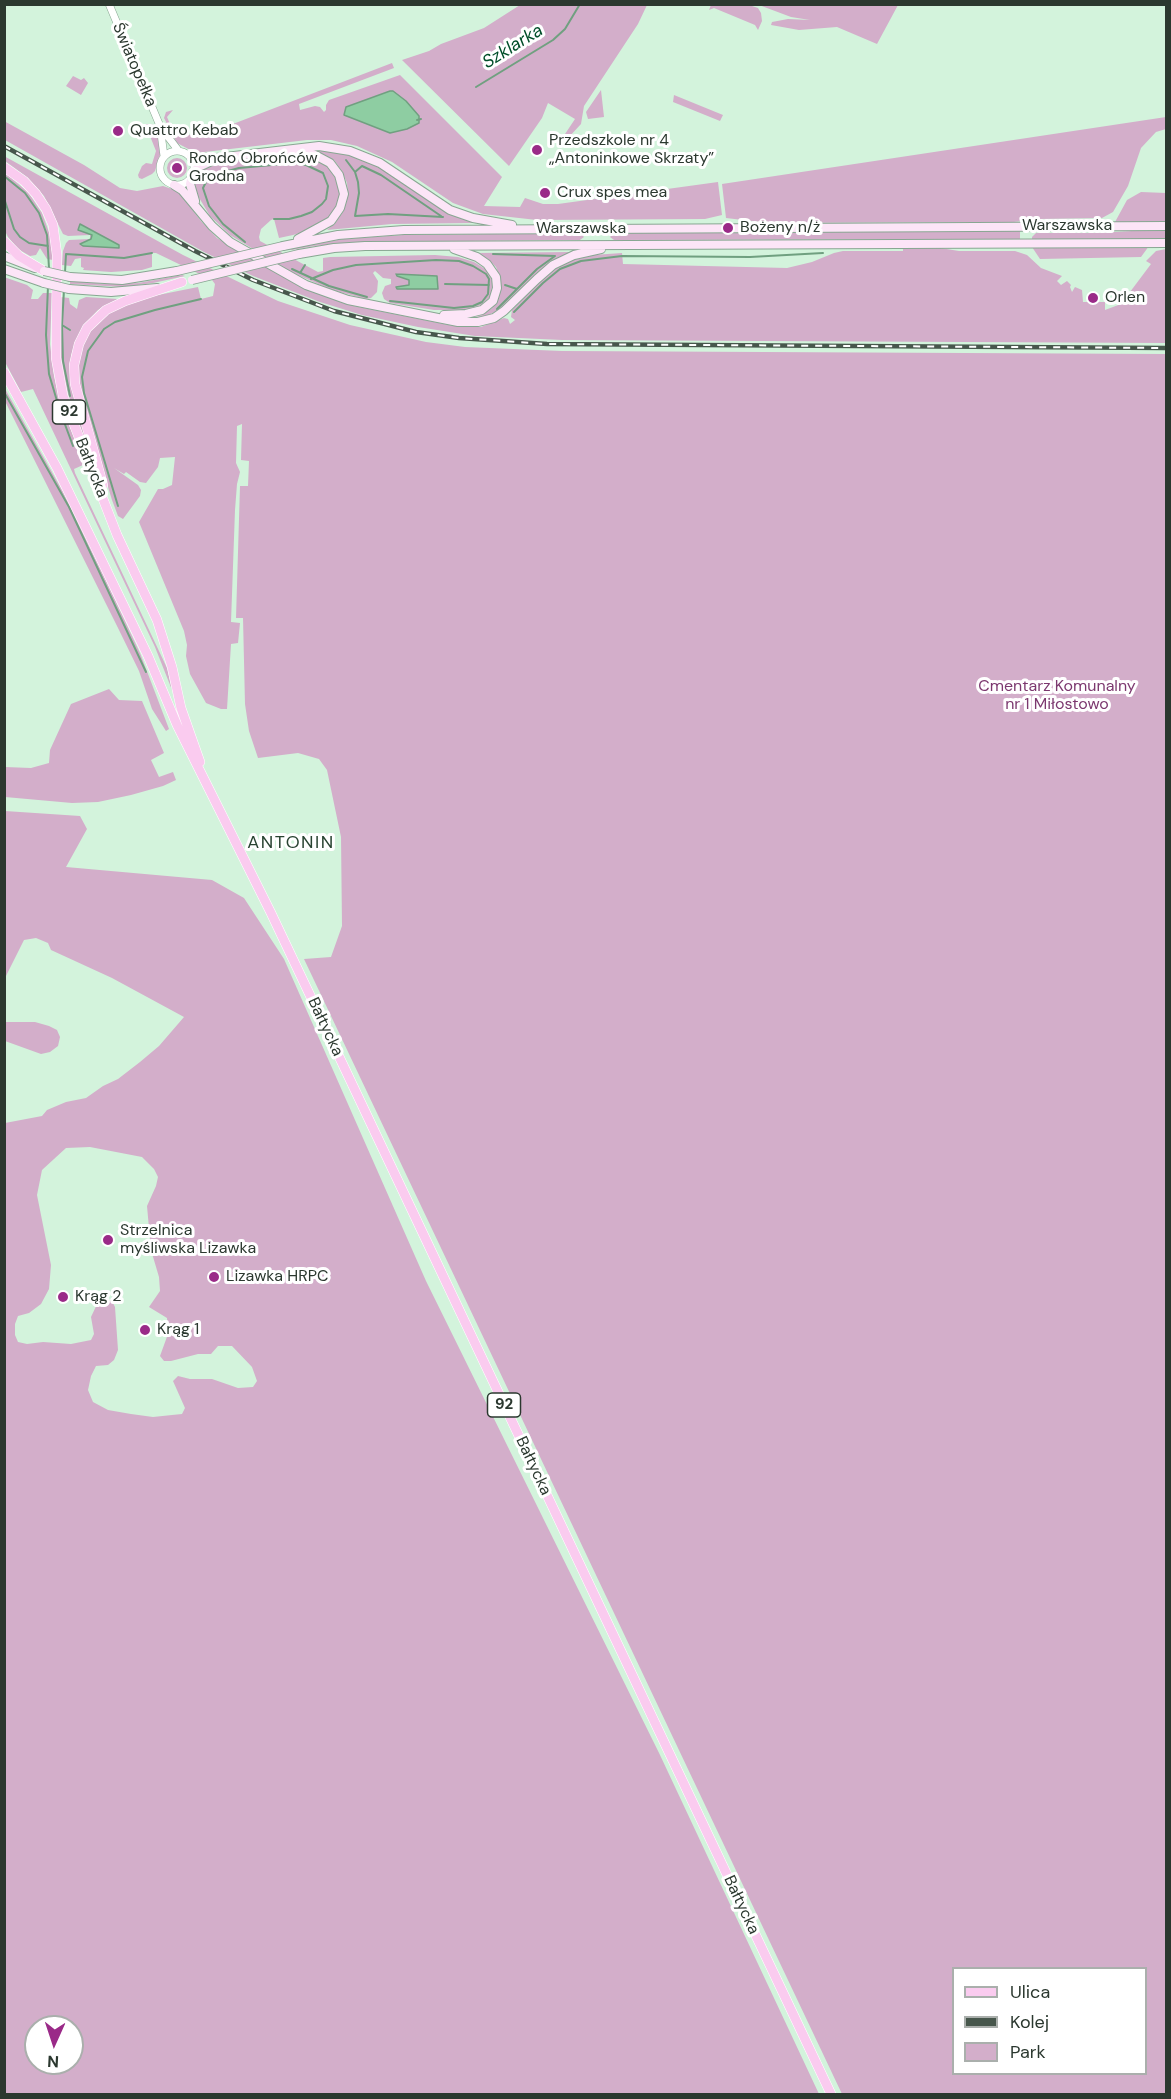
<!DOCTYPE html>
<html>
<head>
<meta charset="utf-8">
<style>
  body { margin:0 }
  #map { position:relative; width:1171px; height:2099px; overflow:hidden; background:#d3f3dc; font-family:"DM Sans",sans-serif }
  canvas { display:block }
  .frame { position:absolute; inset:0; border:6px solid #2b382f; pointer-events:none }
  .legend { position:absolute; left:952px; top:1967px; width:195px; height:108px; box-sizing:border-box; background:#fff; border:2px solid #aaafac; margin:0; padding:8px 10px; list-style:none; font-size:18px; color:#2b382f }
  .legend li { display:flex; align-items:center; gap:12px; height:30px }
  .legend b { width:30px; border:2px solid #aaafac }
  .north { position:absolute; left:24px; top:2015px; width:60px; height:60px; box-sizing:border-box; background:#fff; border:2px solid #aaafac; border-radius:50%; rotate:183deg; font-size:16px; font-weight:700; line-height:24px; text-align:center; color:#2b382f }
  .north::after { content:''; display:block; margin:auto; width:21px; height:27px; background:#9a2a88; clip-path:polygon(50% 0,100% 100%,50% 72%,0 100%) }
</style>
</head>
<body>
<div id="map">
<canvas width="1171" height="2099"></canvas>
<div class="frame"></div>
<ul class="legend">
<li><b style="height:8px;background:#facbef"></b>Ulica</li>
<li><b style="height:8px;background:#47574c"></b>Kolej</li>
<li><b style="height:16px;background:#d3aeca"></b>Park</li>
</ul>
<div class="north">N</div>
</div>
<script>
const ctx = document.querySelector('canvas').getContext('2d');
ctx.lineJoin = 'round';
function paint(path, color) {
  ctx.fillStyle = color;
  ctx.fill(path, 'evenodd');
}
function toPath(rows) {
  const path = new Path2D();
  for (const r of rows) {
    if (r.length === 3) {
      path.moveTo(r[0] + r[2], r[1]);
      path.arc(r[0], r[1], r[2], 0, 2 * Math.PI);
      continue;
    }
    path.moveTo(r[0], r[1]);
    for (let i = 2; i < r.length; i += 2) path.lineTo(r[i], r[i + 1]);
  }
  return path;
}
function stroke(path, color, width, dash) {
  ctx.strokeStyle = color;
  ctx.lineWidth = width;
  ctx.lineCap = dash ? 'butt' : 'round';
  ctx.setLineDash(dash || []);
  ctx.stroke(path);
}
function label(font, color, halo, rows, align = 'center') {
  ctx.font = font + ' "DM Sans",sans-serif';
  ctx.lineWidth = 6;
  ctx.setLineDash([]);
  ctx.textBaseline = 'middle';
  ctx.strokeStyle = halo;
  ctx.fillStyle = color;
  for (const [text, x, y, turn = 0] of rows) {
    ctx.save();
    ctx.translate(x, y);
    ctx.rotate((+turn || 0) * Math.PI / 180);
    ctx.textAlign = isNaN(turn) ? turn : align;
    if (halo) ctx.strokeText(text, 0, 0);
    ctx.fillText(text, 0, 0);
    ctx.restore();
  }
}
paint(toPath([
  [520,5,647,5,638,24,584,106,581,124,569,137,565,134,575,119,548,103,542,118,509,166,402,60,429,51,441,44,484,28],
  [711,5,749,5,758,8,761,13,762,21,758,30,755,25,714,8,709,10],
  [759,5,898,5,877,44,837,27,799,30,771,25,772,22,788,19,810,20,791,17],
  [392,63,394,68,299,104,300,110,315,106,320,107,324,112,326,110,326,105,329,100,400,75,502,177,484,206,520,207,525,198,543,204,558,204,718,182,722,215,705,219,537,220,483,214,453,203,392,162,357,146,331,140,307,140,196,153,177,143,164,118,166,112,173,110,167,117,173,131,199,137],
  [73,76,81,80,84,78,88,83,81,95,66,86],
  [601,90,604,117,588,119,586,112],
  [674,95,723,115,720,121,673,102],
  [1166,117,1166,129,1156,132,1141,148,1128,186,1113,212,1102,218,1039,219,1014,222,768,223,726,218,722,184],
  [4,121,84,165,120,188,137,191,163,186,178,191,201,221,217,238,305,289,354,306,454,326,481,327,504,318,508,319,510,324,515,320,511,317,512,310,551,271,572,260,593,255,622,253,623,264,787,268,812,262,834,253,843,251,903,251,903,247,934,247,959,251,1015,251,1027,255,1041,268,1062,276,1057,281,1061,285,1067,281,1071,285,1070,287,1072,292,1075,287,1082,290,1083,302,1105,302,1105,310,1121,304,1151,264,1146,261,1156,251,1166,249,1166,343,562,340,475,336,418,327,362,315,320,302,253,276,204,252,5,140],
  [145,124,151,124,155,126,162,149,155,171,152,174,142,179,139,178,138,175,142,166,146,163,152,164,156,151,150,136,151,135,149,129],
  [315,150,346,154,372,163,445,211,474,223,392,224,327,230,336,222,343,212,348,196,347,183,342,171,334,160],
  [290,155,312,158,326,165,338,180,340,193,339,202,329,218,310,230,293,235,279,238,274,219,271,220,261,229,259,237,260,241,318,272,323,271,323,258,330,257,435,255,458,257,474,262,487,270,493,283,490,297,481,305,466,310,434,310,390,303,384,299,382,293,385,286,391,284,391,279,383,278,375,271,373,273,378,281,377,292,371,298,366,299,332,290,291,272,230,235,210,216,195,191,194,180,201,169,231,161],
  [4,156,183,255,278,301,350,325,426,342,465,347,562,351,1166,354,1166,2094,842,2094,304,959,331,957,342,926,341,837,327,770,319,759,298,753,258,758,249,731,245,704,243,618,236,618,240,486,248,486,249,461,241,460,242,424,237,426,236,463,240,472,237,484,235,510,231,622,240,623,238,643,231,644,227,709,221,709,206,703,190,674,186,656,187,645,184,631,139,522,158,489,163,489,172,485,175,457,160,458,158,467,146,483,140,482,126,472,124,474,114,468,138,485,141,490,140,496,123,519,118,516,112,500,80,396,77,378,80,351,92,327,112,310,153,296,198,287,201,299,213,296,215,284,212,280,156,253,152,253,152,267,142,270,111,272,83,270,84,268,81,267,81,258,75,259,71,266,62,265,63,251,66,243,69,240,90,239,90,235,68,236,63,234,44,196,27,177,5,161],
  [954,1968,1146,1968,1146,2074,954,2074],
  [177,168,10],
  [5,173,28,192,42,213,50,235,53,260,47,259,40,248,36,255,30,256,18,249,8,237,5,231],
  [1141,192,1166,193,1166,222,1115,222,1127,200],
  [1166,229,1166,239,1032,239,1032,237,1036,233,1097,233],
  [1020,230,1020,239,614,240,610,237,614,233],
  [580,233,584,237,580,240,358,242,314,246,292,250,289,249,343,239,403,235],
  [1149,246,1141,257,1040,259,1032,247],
  [570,252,545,266,499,310,480,319,469,319,482,315,492,308,501,291,501,280,496,267,488,259,476,253],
  [182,275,185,276,153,283,123,287,70,284,70,281,107,284,138,283],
  [4,277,27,285,33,290,31,299,38,299,43,293,52,293,50,344,54,376,60,401,85,467,83,465,74,469,75,473,167,668,172,690,155,647,33,389,21,392,5,362],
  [61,297,69,298,70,304,77,309,79,300,86,297,118,299,98,310,85,324,75,342,71,356,71,386,90,453,68,394,63,374,60,355],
  [4,387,71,506,140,653,169,729,166,731,152,709,139,671,119,630,5,401],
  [109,689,119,700,142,701,164,753,151,760,159,777,173,772,176,780,163,786,131,795,98,802,72,803,5,797,5,767,31,768,49,763,50,750,71,704],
  [5,811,80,816,87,829,66,867,212,880,244,898,284,959,426,1281,660,1755,819,2094,5,2094,5,1123,42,1116,47,1110,66,1102,86,1098,103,1086,118,1079,140,1062,159,1046,184,1017,112,978,51,950,48,943,36,938,24,940,5,978],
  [90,1147,142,1157,154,1169,158,1177,156,1186,147,1206,151,1250,159,1277,160,1291,149,1307,167,1318,168,1334,160,1356,164,1361,171,1361,198,1354,211,1354,218,1346,232,1346,252,1367,257,1381,253,1387,238,1388,212,1379,190,1379,178,1376,173,1381,185,1408,182,1414,172,1415,153,1417,131,1414,108,1410,93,1402,88,1390,91,1376,96,1366,108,1365,114,1360,118,1350,115,1307,112,1301,106,1299,99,1300,91,1317,94,1334,91,1340,71,1344,43,1342,27,1344,18,1342,15,1335,15,1324,18,1316,29,1313,41,1304,49,1289,51,1265,37,1195,42,1170,66,1148],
  [36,2027,72,2027,72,2063,36,2063],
  [4,1022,35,1022,49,1026,57,1030,60,1037,58,1046,50,1052,41,1054,5,1041]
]), '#d3aeca');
const water = toPath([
  [390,91,393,91,406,101,419,116,419,123,407,129,390,133,344,115,346,107,390,91],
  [80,224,119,245,119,248,83,246,80,244,91,239,92,235,78,230,80,224],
  [396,274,437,276,438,289,397,289,396,287,409,285,409,280,397,276,396,274]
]);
paint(water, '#8ecda2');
stroke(water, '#70a080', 1.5);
stroke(toPath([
  [476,87,553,40,565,29,580,4],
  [417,120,421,119],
  [346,160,355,172,358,182,359,193,355,216,388,214,443,217],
  [355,172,362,166,381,175,441,216],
  [4,176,25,193,39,213,47,235,49,268],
  [4,198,14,229,20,237,29,243,48,246],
  [245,242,223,224,209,206,203,188,209,176,239,168,294,163,306,165,323,173,328,186,326,199,322,204,312,212,301,216,289,219,274,219],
  [493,254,555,256,537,269,497,309],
  [292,269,329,286,367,297],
  [65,272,66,254,124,258,152,253],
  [300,273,305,265],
  [311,279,333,270,356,265,436,260,459,261,473,266,486,274,489,279,488,294,482,302,473,306,454,308,390,301],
  [445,284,489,285],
  [505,285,517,289],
  [48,286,46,335,49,374,60,411,73,446],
  [64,290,62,325,70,330],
  [514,312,543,283,560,269,581,261,622,256,750,257,823,253],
  [62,325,63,361,70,396],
  [4,392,69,507,146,672],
  [118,506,84,393,82,377,88,351,104,329,115,322,155,310,201,299]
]), '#70a080', 2);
const tertiary = toPath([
  [109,4,160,126,164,156],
  [162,129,178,150],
  [177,168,17]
]);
const secondary = toPath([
  [295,151,315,155,330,163,339,175,344,194,340,208,331,221,298,239],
  [191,157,217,158,319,146,350,151,380,163,450,210,473,218,512,225],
  [193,172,199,167,216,159],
  [192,176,190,184,195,201],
  [174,185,182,190,212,226,230,242,306,285,348,300,458,322,478,322,494,318,504,311,537,279,553,265,574,255,601,249],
  [283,246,338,235,404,230,1166,226],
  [299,254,334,248,365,246,1166,243],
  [4,256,35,268],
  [4,269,44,283],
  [70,277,122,280,177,271],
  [69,289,111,292,157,288],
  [444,315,466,314,482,310,493,301,497,288,496,277,487,264,477,257,454,249]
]);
const primary = toPath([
  [4,167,24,181,36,194,46,209,53,225,57,255,56,358,63,396,117,535,157,620,172,667,181,708,200,762],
  [4,241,19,256,44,271],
  [4,372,57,468,148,656,177,725,271,913,831,2094],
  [103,485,75,384,74,365,79,344,87,328,106,310,125,301,182,282]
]);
stroke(tertiary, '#88a792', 8);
stroke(secondary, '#88a792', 10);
stroke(primary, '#fff', 10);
stroke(tertiary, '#fff', 7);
stroke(secondary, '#fce5f7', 8);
stroke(primary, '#facbef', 9);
const rail = toPath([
  [4,146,195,251,253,280,334,311,416,332,459,338,547,344,1166,348]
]);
stroke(rail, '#47574c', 4.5);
stroke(rail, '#fff', 2, [7]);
const secondaryBridge = toPath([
  [44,271,70,277],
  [177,271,283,246],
  [192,280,299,254],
  [44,283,69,289]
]);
stroke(secondaryBridge, '#88a792', 10, []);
stroke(secondaryBridge, '#fce5f7', 8);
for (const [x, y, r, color] of [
  [118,131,6,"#9a2a88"],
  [537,150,6,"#9a2a88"],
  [177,168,6,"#9a2a88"],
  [545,193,6,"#9a2a88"],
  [728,228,6,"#9a2a88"],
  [1093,298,6,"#9a2a88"],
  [108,1240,6,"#9a2a88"],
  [214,1277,6,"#9a2a88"],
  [63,1297,6,"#9a2a88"],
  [145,1330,6,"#9a2a88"]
]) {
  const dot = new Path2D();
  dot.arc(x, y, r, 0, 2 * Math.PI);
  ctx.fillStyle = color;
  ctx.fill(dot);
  stroke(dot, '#fff', 2);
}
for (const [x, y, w] of [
  [69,412,33],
  [504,1405,33]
]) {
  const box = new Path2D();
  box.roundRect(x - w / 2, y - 12, w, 24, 4.5);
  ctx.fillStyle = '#fff';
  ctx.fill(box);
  stroke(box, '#2b382f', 1.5);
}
label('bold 15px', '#2b382f', null, [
  ["92",69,412],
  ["92",504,1405]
]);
label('16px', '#2b382f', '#fff', [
  ["Światopełka",134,65,67],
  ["Warszawska",1067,226],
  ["Warszawska",581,229],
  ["Bałtycka",91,468,68],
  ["Bałtycka",325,1027,65],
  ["Bałtycka",533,1466,65],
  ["Bałtycka",741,1905,65]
]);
label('16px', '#2b382f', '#fff', [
  ["Quattro Kebab",130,131],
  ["Przedszkole nr 4",549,141],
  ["„Antoninkowe Skrzaty”",549,159],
  ["Rondo Obrońców",189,159],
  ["Grodna",189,177],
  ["Crux spes mea",557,193],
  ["Bożeny n/ż",740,228],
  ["Orlen",1105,298],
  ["Strzelnica",120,1231],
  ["myśliwska Lizawka",120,1249],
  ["Lizawka HRPC",226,1277],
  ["Krąg 2",75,1297],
  ["Krąg 1",157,1330]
], 'left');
label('16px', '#7c386f', '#fff', [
  ["Cmentarz Komunalny",1057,687],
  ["nr 1 Miłostowo",1057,705]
]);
label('italic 18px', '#004e29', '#fff', [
  ["Szklarka",513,47,-32]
]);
ctx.letterSpacing = '1.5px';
label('18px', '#294432', '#fff', [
  ["ANTONIN",291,843]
]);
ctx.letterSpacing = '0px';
</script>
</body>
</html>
